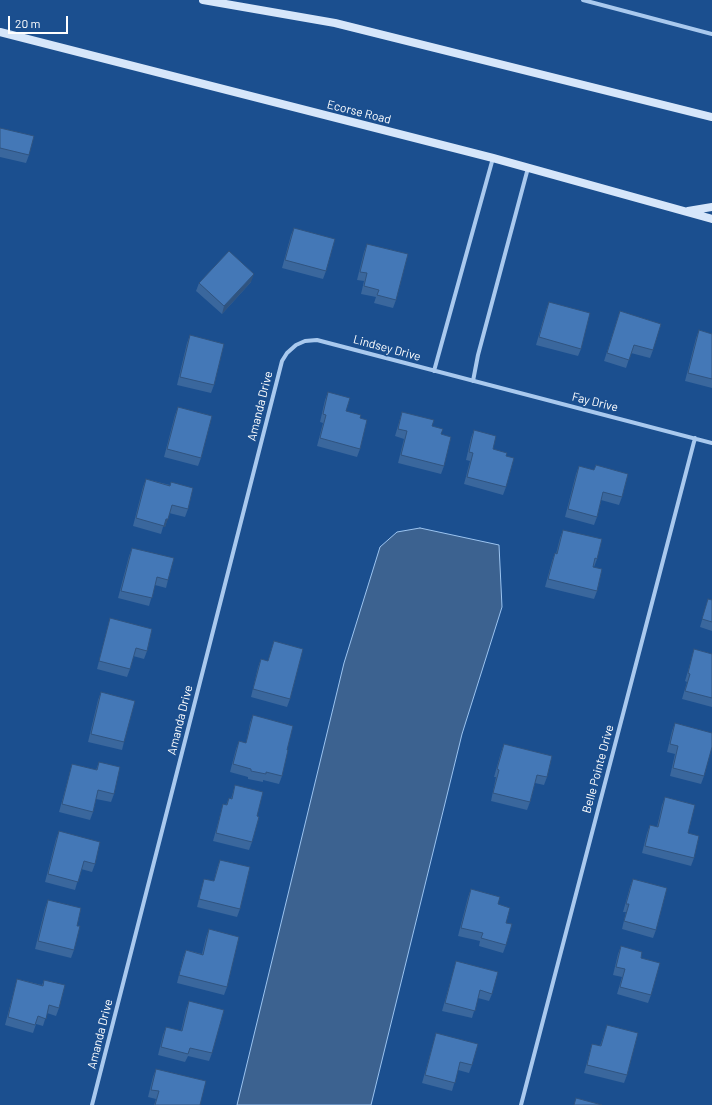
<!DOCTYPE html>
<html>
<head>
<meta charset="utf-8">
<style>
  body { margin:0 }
  #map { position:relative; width:712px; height:1105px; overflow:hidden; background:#1b4f8f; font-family:Barlow,sans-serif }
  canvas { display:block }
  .scale { position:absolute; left:8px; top:16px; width:60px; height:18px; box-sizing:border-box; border:2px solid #fff; border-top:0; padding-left:5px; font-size:12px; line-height:14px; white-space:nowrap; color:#fff; -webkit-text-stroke:3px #1b4f8f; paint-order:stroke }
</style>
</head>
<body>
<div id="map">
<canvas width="712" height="1105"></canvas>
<div class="scale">20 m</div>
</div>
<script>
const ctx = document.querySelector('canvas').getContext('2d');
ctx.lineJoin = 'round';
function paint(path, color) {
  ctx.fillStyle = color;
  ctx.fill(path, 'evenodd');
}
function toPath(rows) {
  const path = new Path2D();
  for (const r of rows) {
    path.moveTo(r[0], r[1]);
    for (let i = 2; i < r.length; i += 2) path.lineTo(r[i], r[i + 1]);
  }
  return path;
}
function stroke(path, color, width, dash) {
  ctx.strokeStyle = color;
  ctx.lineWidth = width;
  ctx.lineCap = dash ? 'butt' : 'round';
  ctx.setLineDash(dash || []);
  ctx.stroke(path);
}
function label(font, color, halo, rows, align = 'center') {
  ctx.font = font + ' Barlow,sans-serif';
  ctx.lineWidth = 3.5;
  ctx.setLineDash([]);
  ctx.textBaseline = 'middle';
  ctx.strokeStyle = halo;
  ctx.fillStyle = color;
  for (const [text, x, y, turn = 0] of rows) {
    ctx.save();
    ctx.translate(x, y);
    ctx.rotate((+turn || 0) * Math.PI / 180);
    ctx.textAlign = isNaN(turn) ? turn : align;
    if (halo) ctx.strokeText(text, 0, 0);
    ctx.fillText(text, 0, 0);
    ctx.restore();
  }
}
const water = toPath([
  [420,528,499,545,502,607,462,734,371,1105,237,1105,344,663,380,547,397,532,420,528]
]);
paint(water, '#3c6290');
stroke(water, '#9cc4f0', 1);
stroke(toPath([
  [583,0,712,34],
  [434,371,493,158],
  [473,381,478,355,528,168],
  [92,1105,282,361,287,353,296,345,305,341,317,340,712,443],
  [521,1105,695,438]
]), '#a9c9ee', 4);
stroke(toPath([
  [203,0,335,23,712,117],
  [0,32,493,158,712,219],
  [688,211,712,207]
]), '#d6e6fa', 8);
paint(toPath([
  [0,128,29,155,26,163,0,157],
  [294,228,326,271,323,279,282,268,291,235],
  [367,244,396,300,393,308,374,303,376,297,361,294,364,281,357,280,364,252],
  [251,282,222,314,196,291,199,283],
  [549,302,581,349,578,356,536,345,546,310],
  [620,311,653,350,650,358,631,353,626,368,604,361],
  [699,330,712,334,712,388,685,381,696,338],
  [190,335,214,385,211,393,177,385,187,343],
  [328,392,346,411,360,449,357,457,317,446,323,423,320,422,325,400],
  [178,407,201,458,198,466,164,457,175,415],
  [402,412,432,426,441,434,444,466,441,474,398,463,404,439,395,436],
  [474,430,493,449,506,456,506,487,503,495,464,484,470,461,466,460,471,438],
  [596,465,622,497,619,505,601,500,597,517,594,525,565,517,576,474,579,466,594,470],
  [146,479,170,485,171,482,188,509,185,517,169,513,165,527,163,527,161,534,133,526,143,487],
  [563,530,597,559,594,567,593,566,597,591,594,599,545,587,552,561,555,553,556,554,560,538],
  [132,548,168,580,166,588,155,585,149,606,118,598,129,556],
  [708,599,712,600,712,631,700,627],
  [110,618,147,651,144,659,133,656,130,669,127,677,97,669,108,626],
  [274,641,290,699,287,707,251,697,258,667,261,659,268,661],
  [694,649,712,654,712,707,682,699,687,682,685,681,692,657],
  [101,692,124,742,122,750,88,742,98,700],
  [253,715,287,750,282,776,279,784,263,780,263,782,248,779,248,777,230,772,236,749,239,741,246,743,250,723],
  [675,723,704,776,701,784,670,776,675,754,667,752,672,731],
  [504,744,547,777,544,785,535,783,530,802,527,810,491,801,496,777,494,777,501,752],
  [99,762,114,794,111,802,96,799,93,812,90,820,59,812,70,772,72,764,96,770],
  [235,785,257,816,252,842,249,850,213,841,221,812,223,804,226,805,229,798,231,799],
  [665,797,688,833,694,858,691,866,642,853,647,833,650,825,657,827,662,805],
  [59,831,95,864,92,872,81,869,75,890,45,882,56,839],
  [220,860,240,909,237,917,197,907,204,879,214,881,217,868],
  [633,879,656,930,653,938,622,929,626,912,623,912,630,887],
  [471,889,498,904,506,923,506,945,503,953,479,946,480,941,458,936,468,897],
  [48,900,77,926,74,950,71,958,35,949,45,908],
  [209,929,227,987,224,995,177,983,183,958,186,950,202,954,206,937],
  [621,946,641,958,651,995,648,1003,617,994,622,977,613,975,618,954],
  [456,961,492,994,489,1001,478,998,472,1018,442,1011,454,969],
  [17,979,42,985,44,980,59,1008,56,1016,47,1013,43,1026,36,1024,33,1033,5,1025,15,987],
  [189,1001,212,1053,209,1061,188,1056,185,1062,158,1055,163,1035,166,1027,181,1031,186,1009],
  [607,1025,627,1075,624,1083,584,1073,590,1052,592,1044,600,1046],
  [436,1033,472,1065,469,1073,458,1070,452,1091,422,1083,434,1041],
  [156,1069,200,1105,154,1105,156,1099,148,1097,153,1077]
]), '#3a679d');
paint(toPath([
  [254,274,251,282,222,314,224,306],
  [166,519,168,519,165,527,163,527]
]), '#305480');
const building = toPath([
  [0,128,34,136,29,155,0,148,0,128],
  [294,228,335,239,326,271,285,260,294,228],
  [367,244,408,254,396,300,377,295,379,290,364,286,367,273,360,272,367,244],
  [229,251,254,274,224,306,199,283,229,251],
  [549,302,590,313,581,349,539,337,549,302],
  [620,311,661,324,653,350,634,345,629,360,607,353,620,311],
  [699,330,712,334,712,379,688,373,699,330],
  [190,335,224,344,214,385,180,377,190,335],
  [328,392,350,398,346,411,361,415,360,418,367,420,360,449,320,438,326,415,323,414,328,392],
  [178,407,212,416,201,458,167,449,178,407],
  [402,412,434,420,432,426,443,429,441,434,451,437,444,466,401,455,407,431,398,429,402,412],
  [474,430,496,436,493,449,507,453,506,456,514,458,506,487,467,477,473,453,469,452,474,430],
  [596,465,628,474,622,497,603,492,597,517,568,509,579,466,594,470,596,465],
  [146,479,170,486,171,482,193,488,188,509,172,505,168,519,166,519,164,526,136,518,146,479],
  [563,530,602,539,597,559,595,558,593,567,602,569,597,591,548,579,555,553,557,554,563,530],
  [132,548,174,558,168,580,157,577,152,598,121,591,132,548],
  [708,599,712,600,712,622,702,619,708,599],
  [110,618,152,629,147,651,136,648,130,669,99,661,110,618],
  [274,641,303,649,290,699,253,689,261,659,268,661,274,641],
  [694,649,712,654,712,698,685,691,690,674,688,673,694,649],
  [101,692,135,701,124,742,91,734,101,692],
  [253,715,293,726,287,750,288,750,282,776,266,772,266,774,251,771,251,769,233,764,239,741,246,743,253,715],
  [675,723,712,733,712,747,704,776,673,768,678,746,670,744,675,723],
  [504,744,552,756,547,777,537,775,530,802,493,793,499,770,497,769,504,744],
  [99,762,120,767,114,794,98,790,93,812,62,804,72,764,97,770,99,762],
  [235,785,263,792,257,816,259,817,252,842,216,833,223,804,227,805,229,798,232,799,235,785],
  [665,797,695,805,688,833,699,836,694,858,645,846,650,825,658,827,665,797],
  [59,831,100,842,95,864,84,861,78,882,48,874,59,831],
  [220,860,250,867,240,909,199,899,204,879,214,881,220,860],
  [633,879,667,888,656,930,624,921,629,904,626,904,633,879],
  [471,889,500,897,498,904,510,908,506,923,512,924,506,945,481,938,483,933,461,928,471,889],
  [48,900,81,908,77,926,80,926,74,950,38,941,48,900],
  [209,929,239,937,227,987,179,975,186,950,203,955,209,929],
  [621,946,642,952,641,958,660,963,651,995,620,987,625,969,616,967,621,946],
  [456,961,498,972,492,994,480,990,475,1011,445,1003,456,961],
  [17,979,43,986,44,980,65,985,59,1008,49,1005,46,1019,38,1016,35,1025,8,1017,17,979],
  [189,1001,224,1010,212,1053,190,1048,188,1054,161,1047,166,1027,182,1031,189,1001],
  [607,1025,638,1033,627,1075,587,1065,592,1044,601,1046,607,1025],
  [436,1033,478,1044,472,1065,460,1062,455,1083,425,1075,436,1033],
  [156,1069,206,1081,200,1105,155,1105,159,1091,151,1090,156,1069],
  [576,1098,602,1105,574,1105,576,1098]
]);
paint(building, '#4478b7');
stroke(building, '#305480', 1);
label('12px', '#fff', '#1b4f8f', [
  ["Ecorse Road",359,112,14],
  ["Lindsey Drive",387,348,15],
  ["Fay Drive",595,402,14],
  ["Amanda Drive",260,406,-76],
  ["Amanda Drive",180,720,-76],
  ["Belle Pointe Drive",598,769,-75],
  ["Amanda Drive",100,1034,-76]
]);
</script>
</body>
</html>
